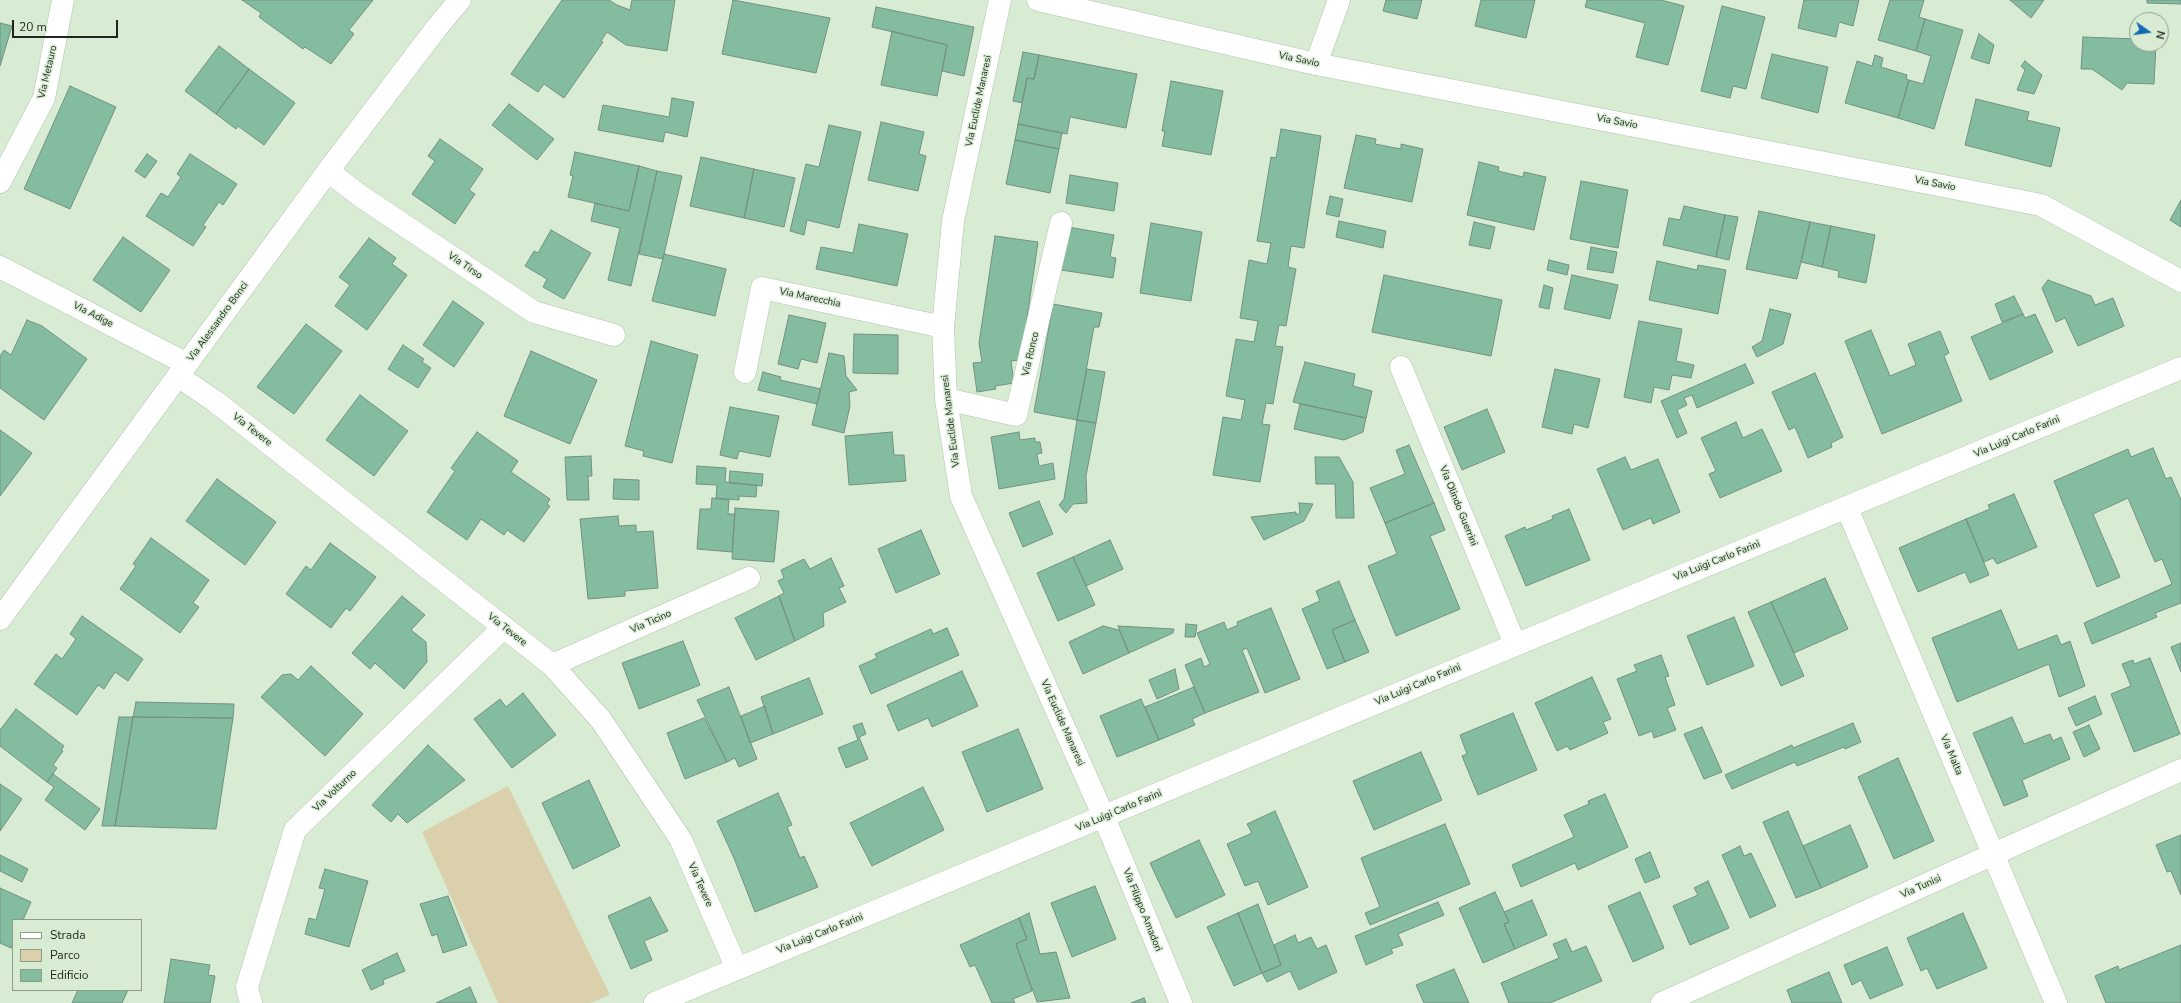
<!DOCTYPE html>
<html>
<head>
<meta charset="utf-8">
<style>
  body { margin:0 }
  #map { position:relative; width:2181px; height:1003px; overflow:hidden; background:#d8ecd4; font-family:"Nunito Sans",sans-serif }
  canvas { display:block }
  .legend { position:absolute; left:12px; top:919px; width:130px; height:72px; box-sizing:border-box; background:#d8ecd4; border:1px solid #8e9d8b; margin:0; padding:5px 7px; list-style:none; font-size:12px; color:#1f261e }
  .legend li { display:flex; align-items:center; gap:8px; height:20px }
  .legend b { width:20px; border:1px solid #8e9d8b }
  .north { position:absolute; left:2129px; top:12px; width:40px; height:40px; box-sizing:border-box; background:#d8ecd4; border:1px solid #8e9d8b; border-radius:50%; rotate:104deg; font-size:11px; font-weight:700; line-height:16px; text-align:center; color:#1f261e }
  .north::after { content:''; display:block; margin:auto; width:14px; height:18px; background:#126ab7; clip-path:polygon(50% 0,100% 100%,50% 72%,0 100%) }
  .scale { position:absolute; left:12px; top:20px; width:106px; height:18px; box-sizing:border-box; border:2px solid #1f261e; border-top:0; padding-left:5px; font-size:12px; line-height:14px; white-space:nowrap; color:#1f261e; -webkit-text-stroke:3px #d8ecd4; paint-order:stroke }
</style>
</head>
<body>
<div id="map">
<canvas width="2181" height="1003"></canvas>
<ul class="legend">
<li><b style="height:5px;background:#fff"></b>Strada</li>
<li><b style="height:11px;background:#dad1ac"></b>Parco</li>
<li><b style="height:11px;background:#84bca0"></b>Edificio</li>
</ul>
<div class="north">N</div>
<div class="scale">20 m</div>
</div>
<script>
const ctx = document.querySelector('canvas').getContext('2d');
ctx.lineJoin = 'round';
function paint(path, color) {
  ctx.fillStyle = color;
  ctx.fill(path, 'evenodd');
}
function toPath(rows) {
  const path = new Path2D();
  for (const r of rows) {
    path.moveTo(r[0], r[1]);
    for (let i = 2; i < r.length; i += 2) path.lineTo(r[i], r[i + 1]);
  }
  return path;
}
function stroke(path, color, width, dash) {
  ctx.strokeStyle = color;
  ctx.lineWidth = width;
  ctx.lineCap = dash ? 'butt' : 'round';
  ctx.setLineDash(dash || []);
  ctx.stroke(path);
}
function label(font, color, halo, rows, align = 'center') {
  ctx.font = font + ' "Nunito Sans",sans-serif';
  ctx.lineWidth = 3;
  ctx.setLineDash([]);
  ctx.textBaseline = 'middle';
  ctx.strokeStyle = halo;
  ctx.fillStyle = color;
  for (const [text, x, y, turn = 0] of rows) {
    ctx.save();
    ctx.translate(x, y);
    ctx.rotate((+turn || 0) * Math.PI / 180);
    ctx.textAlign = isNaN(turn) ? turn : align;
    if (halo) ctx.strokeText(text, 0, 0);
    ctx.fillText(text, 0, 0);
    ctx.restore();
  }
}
paint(toPath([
  [508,786,610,995,590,1003,498,1003,422,832]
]), '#dad1ac');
const building = toPath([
  [242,0,373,0,349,30,354,34,331,64,305,47,303,49,259,17,261,13,242,0],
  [562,0,609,0,617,5,630,10,632,0,675,0,667,51,626,45,607,32,601,41,603,42,564,98,544,84,538,92,511,74,562,0],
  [733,0,830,18,816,73,722,54,733,0],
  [1386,0,1422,0,1417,19,1383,11,1386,0],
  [1481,0,1535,0,1526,38,1475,26,1481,0],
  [1587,0,1661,0,1684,6,1668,65,1636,57,1645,23,1585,7,1587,0],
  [1804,0,1859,0,1853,26,1839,22,1836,37,1798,28,1804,0],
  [1890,0,1924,0,1919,17,1925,19,1916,51,1878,40,1890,0],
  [2010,0,2044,0,2031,18,2010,0],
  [2147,0,2181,0,2181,4,2147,3,2147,0],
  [1722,6,1765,17,1746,89,1733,86,1730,98,1701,91,1722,6],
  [876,7,974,27,964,76,942,71,947,45,872,27,876,7],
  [1925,19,1963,30,1934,129,1898,118,1909,80,1923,84,1931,56,1916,51,1925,19],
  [0,23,12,26,0,66,0,23],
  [892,31,947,45,937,96,881,85,892,31],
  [1979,34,1994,45,1989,64,1971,58,1979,34],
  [2083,37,2137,39,2137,44,2156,44,2154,84,2127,83,2122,90,2092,69,2081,69,2083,37],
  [219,46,249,69,216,114,185,91,219,46],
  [1023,52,1039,55,1034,79,1027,78,1022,103,1013,101,1023,52],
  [1772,54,1828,67,1818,113,1761,98,1772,54],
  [1039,55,1137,74,1126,128,1070,117,1067,134,1018,124,1027,78,1034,79,1039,55],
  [1875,55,1883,58,1881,67,1907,75,1906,79,1909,80,1898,118,1845,103,1857,61,1872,66,1875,55],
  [2025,61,2042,75,2034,94,2017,90,2025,70,2021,66,2025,61],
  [249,69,295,103,264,145,238,126,236,129,216,114,249,69],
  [1171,81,1223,91,1211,155,1162,146,1165,131,1162,131,1171,81],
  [70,86,116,107,70,209,24,189,70,86],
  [672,98,694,102,687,137,665,132,663,142,598,130,603,105,669,117,672,98],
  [1976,99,2029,112,2027,120,2060,128,2051,167,1965,145,1976,99],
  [509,104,554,139,537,160,492,125,509,104],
  [881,122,924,132,919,154,926,156,918,191,868,180,881,122],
  [1018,124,1062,133,1059,149,1015,140,1018,124],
  [829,125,861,132,839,228,807,220,804,235,790,231,806,164,819,167,829,125],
  [1281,129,1321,136,1304,248,1291,246,1288,267,1296,269,1286,326,1279,325,1275,346,1283,347,1273,404,1266,403,1262,424,1270,425,1260,482,1213,475,1223,417,1241,420,1245,400,1226,396,1236,339,1254,342,1258,321,1240,318,1249,260,1267,264,1271,243,1257,241,1271,157,1276,158,1281,129],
  [1356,135,1376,139,1375,144,1401,149,1401,144,1423,149,1412,202,1344,188,1356,135],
  [440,139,483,169,469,190,475,194,455,224,412,194,435,161,428,156,440,139],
  [1015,140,1059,149,1050,193,1006,184,1015,140],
  [575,152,639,166,629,211,568,197,573,176,570,175,575,152],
  [147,154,157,161,145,178,135,171,147,154],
  [190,154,237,184,223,205,219,202,203,225,206,227,193,246,146,216,161,193,168,197,181,177,177,174,190,154],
  [701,157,754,169,744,218,690,206,701,157],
  [1479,162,1499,167,1498,171,1523,177,1524,172,1546,177,1534,230,1467,215,1479,162],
  [639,166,657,171,631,286,608,280,620,228,591,221,595,203,629,211,639,166],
  [754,169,795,178,784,227,744,218,754,169],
  [657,171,682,176,663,259,639,254,657,171],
  [1070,175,1118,183,1114,211,1066,203,1070,175],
  [1581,181,1628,190,1618,248,1570,239,1581,181],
  [1330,196,1343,199,1339,217,1326,214,1330,196],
  [2181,200,2181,227,2170,220,2181,200],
  [1684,206,1725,215,1716,257,1663,245,1669,218,1680,220,1684,206],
  [1759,211,1810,222,1797,279,1746,269,1759,211],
  [1725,215,1738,217,1729,260,1716,257,1725,215],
  [1339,221,1386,231,1383,248,1336,237,1339,221],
  [1474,222,1495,227,1490,249,1469,245,1474,222],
  [1810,222,1831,226,1822,267,1801,262,1810,222],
  [1151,223,1202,232,1191,301,1140,293,1151,223],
  [859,224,908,234,897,286,816,269,821,247,853,253,859,224],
  [1831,226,1875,235,1866,283,1838,277,1839,271,1822,267,1831,226],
  [1068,227,1114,235,1110,257,1116,258,1113,278,1061,270,1068,227],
  [551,230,591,253,564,299,543,287,547,279,525,266,534,251,538,253,551,230],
  [995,236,1038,242,1021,360,1011,361,1014,383,995,386,996,389,977,392,973,363,982,362,979,343,995,236],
  [123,237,170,270,141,312,93,280,123,237],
  [369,238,396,258,392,264,407,275,367,330,335,306,350,285,339,277,369,238],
  [1591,247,1617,252,1613,273,1587,269,1591,247],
  [664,254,726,269,715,316,652,301,664,254],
  [1549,260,1569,265,1567,275,1547,270,1549,260],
  [1657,261,1697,270,1698,265,1726,270,1718,314,1649,300,1657,261],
  [1384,275,1502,300,1491,356,1372,332,1384,275],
  [1572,275,1618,285,1610,319,1564,309,1572,275],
  [2048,280,2091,296,2095,305,2113,298,2124,326,2078,346,2065,318,2056,322,2042,288,2048,280],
  [1544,285,1553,288,1549,309,1539,307,1544,285],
  [2014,296,2023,314,2002,322,1995,304,2014,296],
  [453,301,484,323,454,367,423,345,453,301],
  [1053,304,1102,313,1099,327,1094,327,1077,420,1034,412,1053,304],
  [1770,309,1791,314,1783,344,1757,357,1752,347,1762,341,1770,309],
  [2023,314,2025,318,2035,314,2053,352,1990,380,1971,337,2023,314],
  [789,315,826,323,817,363,801,359,798,369,778,364,789,315],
  [27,320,42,326,87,359,44,420,0,388,0,356,4,350,11,355,27,320],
  [1639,321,1682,329,1676,361,1694,365,1691,378,1672,375,1669,390,1654,387,1651,403,1624,397,1639,321],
  [306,324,342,351,294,414,257,387,306,324],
  [1871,330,1890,376,1916,365,1908,344,1940,331,1949,353,1944,356,1962,401,1882,434,1845,341,1871,330],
  [854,334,898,335,898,374,853,373,854,334],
  [651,341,698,355,672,463,643,456,644,451,625,446,651,341],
  [403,345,424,359,422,362,431,368,418,388,388,369,403,345],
  [531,351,597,380,570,444,504,416,531,351],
  [829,353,844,356,846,376,857,390,849,392,850,406,844,433,812,425,829,353],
  [1305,362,1355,374,1353,386,1372,391,1366,418,1293,402,1305,362],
  [1745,364,1754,383,1697,408,1692,395,1684,398,1687,405,1677,410,1687,433,1677,438,1661,401,1745,364],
  [1087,369,1105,372,1096,423,1077,420,1087,369],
  [1555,369,1600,379,1588,428,1574,424,1572,434,1542,427,1555,369],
  [763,372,781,377,780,380,821,389,817,404,758,390,763,372],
  [1815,373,1843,437,1831,443,1832,447,1808,458,1795,427,1789,430,1772,392,1815,373],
  [360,395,408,431,374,476,326,440,360,395],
  [1300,404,1366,418,1363,432,1344,440,1294,429,1300,404],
  [730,407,779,416,770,457,739,451,737,459,720,455,730,407],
  [1487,409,1505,452,1462,470,1444,427,1487,409],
  [1077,420,1096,423,1086,476,1087,503,1073,504,1066,513,1059,505,1064,499,1077,420],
  [1736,422,1743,438,1762,429,1782,471,1720,498,1709,474,1716,471,1701,438,1736,422],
  [0,430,32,453,0,496,0,430],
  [477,432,518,461,511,472,550,499,547,504,550,506,524,542,507,530,504,535,481,519,467,540,427,512,455,471,451,468,477,432],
  [892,432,894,455,904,455,906,481,849,485,845,436,892,432],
  [1019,432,1020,440,1035,438,1035,442,1040,442,1042,453,1037,454,1039,466,1053,463,1055,479,999,489,991,437,1019,432],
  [1409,445,1434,503,1385,523,1370,488,1405,474,1396,450,1409,445],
  [2153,448,2166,479,2171,477,2181,500,2181,603,2155,613,2157,617,2092,644,2084,623,2172,584,2162,559,2155,562,2128,498,2093,514,2120,577,2097,587,2054,481,2128,449,2131,457,2153,448],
  [591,456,592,476,588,476,589,500,567,500,565,457,591,456],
  [1315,457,1339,457,1353,482,1354,518,1336,518,1335,484,1316,484,1315,457],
  [1625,457,1631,470,1658,459,1680,512,1653,524,1651,518,1623,530,1597,469,1625,457],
  [697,466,726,468,725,482,757,485,756,497,739,496,739,500,716,498,717,485,696,484,697,466],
  [730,471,763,474,762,486,729,483,730,471],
  [217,479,276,522,245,565,186,521,217,479],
  [614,479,639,480,639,500,613,499,614,479],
  [2014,494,2037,547,1997,564,1993,558,1984,562,1966,519,1990,509,1988,505,2014,494],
  [712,498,729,500,728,514,735,514,732,552,697,549,700,509,711,509,712,498],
  [1039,501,1053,534,1023,547,1009,513,1039,501],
  [1299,503,1313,504,1304,521,1264,540,1251,517,1296,512,1296,515,1300,513,1299,503],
  [1434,503,1445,530,1430,536,1460,609,1396,636,1368,566,1397,554,1385,523,1434,503],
  [735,508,779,511,774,562,732,559,735,508],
  [1569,509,1590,560,1526,586,1505,536,1525,527,1526,530,1553,519,1552,516,1569,509],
  [618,516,619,526,636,525,636,532,653,531,658,588,625,591,625,596,588,599,580,519,618,516],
  [1966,519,1989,575,1970,583,1965,572,1918,592,1899,548,1966,519],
  [921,530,940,574,896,593,878,549,921,530],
  [151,538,209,580,193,603,199,607,180,633,120,589,136,566,133,564,151,538],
  [1110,540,1123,569,1086,586,1073,557,1110,540],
  [330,543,376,577,350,611,346,608,331,628,286,594,306,566,311,570,330,543],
  [1073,557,1095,605,1058,621,1037,573,1073,557],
  [831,558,844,586,839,588,846,602,823,613,824,626,795,641,779,596,784,593,778,581,784,578,781,570,804,559,810,569,831,558],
  [1825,578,1848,629,1794,653,1771,602,1825,578],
  [1339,581,1355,620,1332,630,1345,662,1327,669,1302,609,1320,601,1316,591,1339,581],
  [402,596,425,615,411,630,426,642,427,662,404,689,375,663,370,669,352,653,402,596],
  [779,596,795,641,756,660,735,618,779,596],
  [1771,602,1804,676,1781,686,1748,612,1771,602],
  [1271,608,1300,679,1265,693,1247,648,1242,650,1259,692,1205,713,1185,665,1201,658,1204,667,1210,664,1197,633,1224,622,1227,630,1238,625,1237,622,1271,608],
  [2001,610,2018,650,2057,635,2061,645,2070,641,2085,686,2059,697,2049,664,1957,702,1932,638,2001,610],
  [82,616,143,659,128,681,115,672,104,689,98,685,77,715,34,684,56,654,62,659,76,639,70,634,82,616],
  [1734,617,1754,666,1707,685,1687,636,1734,617],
  [1355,620,1369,652,1345,662,1332,630,1355,620],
  [1186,624,1197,625,1195,637,1185,637,1186,624],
  [1103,626,1119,630,1129,653,1083,674,1069,642,1103,626],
  [1118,626,1174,629,1173,633,1129,653,1118,626],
  [947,628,959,655,871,694,859,666,877,658,875,654,931,629,933,634,947,628],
  [683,641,700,685,639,709,622,663,683,641],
  [2181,643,2181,672,2171,647,2181,643],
  [1661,655,1669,676,1665,677,1675,705,1667,708,1676,730,1654,738,1652,731,1639,736,1617,679,1637,671,1634,665,1661,655],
  [2150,658,2180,734,2134,752,2111,694,2131,686,2122,664,2133,660,2134,664,2150,658],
  [311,666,363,714,325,756,261,697,282,675,291,674,298,680,311,666],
  [1175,669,1179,689,1157,699,1149,680,1175,669],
  [962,671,978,706,932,727,928,718,898,731,887,705,962,671],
  [1592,677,1611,719,1603,722,1608,733,1570,750,1567,746,1557,751,1535,703,1592,677],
  [809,678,823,714,773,734,761,697,809,678],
  [729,687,757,759,739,767,735,758,727,762,697,700,729,687],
  [1194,687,1205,713,1192,719,1195,725,1159,740,1145,707,1194,687],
  [523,693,556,735,512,768,474,719,500,699,506,707,523,693],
  [2095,696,2102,714,2076,726,2068,708,2095,696],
  [1141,699,1159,740,1117,757,1100,716,1141,699],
  [136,702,234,704,233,718,133,717,136,702],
  [765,706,773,734,750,743,741,716,765,706],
  [16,709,64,746,61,750,63,751,53,765,57,768,47,782,0,746,0,730,16,709],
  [1513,713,1537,770,1478,795,1462,756,1467,754,1460,735,1513,713],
  [119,717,133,717,115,826,102,826,119,717],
  [133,717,233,718,216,829,115,826,133,717],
  [2012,717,2024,744,2050,734,2053,741,2061,737,2070,759,2022,780,2028,796,2004,806,1973,733,2012,717],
  [704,718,727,762,685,779,667,733,704,718],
  [862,723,866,734,859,737,868,759,846,768,838,748,858,740,853,726,862,723],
  [1853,723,1861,742,1845,749,1844,747,1797,766,1795,762,1732,789,1725,775,1792,745,1793,748,1853,723],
  [2089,725,2100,749,2084,757,2073,732,2089,725],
  [1702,727,1722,772,1704,779,1684,734,1702,727],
  [1018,729,1043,789,987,812,962,752,1018,729],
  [428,745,465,780,407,823,398,814,391,822,372,805,428,745],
  [1421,752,1442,800,1374,830,1353,781,1421,752],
  [1898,758,1934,841,1894,859,1858,777,1898,758],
  [53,774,100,809,85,830,45,800,54,787,47,782,53,774],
  [589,780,620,846,573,869,542,803,589,780],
  [0,784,22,799,0,831,0,784],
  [923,787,944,830,872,866,850,823,923,787],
  [778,793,792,825,787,827,800,858,804,856,818,887,755,912,734,858,717,821,778,793],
  [1605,794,1628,847,1578,870,1575,863,1521,887,1512,865,1574,837,1564,815,1589,804,1588,801,1605,794],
  [1275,811,1308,887,1268,905,1258,881,1245,886,1227,844,1252,833,1247,824,1275,811],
  [1788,811,1821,888,1796,898,1763,822,1788,811],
  [1445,824,1470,884,1370,925,1365,913,1380,907,1361,858,1445,824],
  [1850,825,1868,867,1821,888,1803,846,1850,825],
  [2181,835,2181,895,2171,871,2167,872,2156,845,2181,835],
  [1199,840,1225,895,1176,918,1150,863,1199,840],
  [1740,846,1744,856,1751,853,1776,906,1750,918,1722,855,1740,846],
  [1650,852,1660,877,1645,883,1635,859,1650,852],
  [0,855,28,869,22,882,0,871,0,855],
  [325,869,368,881,349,947,305,934,309,918,316,920,325,889,319,888,325,869],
  [1708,881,1729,928,1690,945,1673,906,1698,895,1694,888,1708,881],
  [1095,886,1116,939,1072,957,1051,903,1095,886],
  [0,888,31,902,23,920,13,920,13,943,11,948,0,943,0,888],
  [1495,892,1509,922,1504,924,1515,949,1483,963,1459,908,1495,892],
  [1640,892,1664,948,1633,962,1608,906,1640,892],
  [448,896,467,945,443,953,437,934,432,936,420,904,448,896],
  [650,897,668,931,644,941,652,960,631,969,608,916,650,897],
  [1532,900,1547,935,1515,949,1504,924,1509,922,1504,912,1532,900],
  [1438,902,1444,915,1398,934,1403,945,1391,949,1393,953,1366,965,1355,936,1438,902],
  [1258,904,1281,965,1262,973,1238,913,1258,904],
  [1029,913,1040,954,1056,952,1070,998,1037,1002,1016,944,1027,939,1019,918,1029,913],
  [1238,913,1262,973,1234,986,1207,927,1238,913],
  [1963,913,1987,968,1937,989,1927,968,1921,971,1907,938,1963,913],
  [1019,918,1027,939,1016,944,1032,991,1013,999,1015,1003,992,1003,975,965,970,967,960,945,1019,918],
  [1295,935,1298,943,1311,937,1317,949,1326,945,1337,972,1299,990,1290,971,1267,982,1262,973,1281,965,1274,945,1295,935],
  [1566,939,1572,952,1586,946,1602,981,1550,1003,1509,1003,1501,983,1559,958,1553,944,1566,939],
  [2181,945,2181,1003,2106,1003,2095,976,2118,966,2119,970,2181,945],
  [1887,947,1903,985,1870,999,1861,980,1852,985,1844,965,1887,947],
  [397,953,405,971,383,980,384,984,371,990,362,970,397,953],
  [171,959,210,965,208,975,215,976,210,1003,164,1003,171,959],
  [1454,969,1469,1003,1424,1003,1416,985,1454,969],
  [1829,972,1842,1003,1792,1003,1787,990,1829,972],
  [470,987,477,1003,436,1003,470,987],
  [78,990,128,990,122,1003,72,1003,78,990],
  [1144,998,1146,1003,1131,1003,1144,998]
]);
paint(building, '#84bca0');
stroke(building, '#749082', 1);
const street = toPath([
  [1000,0,953,221,943,327,946,399,961,496,1104,817,1181,1003],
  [1316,64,1339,0],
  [328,171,359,195,534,312,614,335],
  [0,182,44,98,63,0],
  [0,267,187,364],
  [1401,367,1515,644],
  [745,372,762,288,943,327],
  [178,376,216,402,552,665,601,720,681,840,737,969],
  [946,399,1016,415,1061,223],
  [1847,508,2056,1003],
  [552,665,749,578],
  [251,1003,247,987,295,830,504,627],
  [655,1003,2181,368],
  [1662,1003,2181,770]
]);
const secondary = toPath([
  [1038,0,1316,64,2041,205,2181,281],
  [0,619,328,171,438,26,460,0]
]);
stroke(street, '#b1c4ad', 23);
stroke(secondary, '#b1c4ad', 23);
stroke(street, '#fff', 22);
stroke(secondary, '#fff', 22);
label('10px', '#1f261e', '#d8ecd4', [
  ["Via Savio",1299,60,12],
  ["Via Metauro",48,72,-77],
  ["Via Euclide Manaresi",979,101,-78],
  ["Via Savio",1617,122,11],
  ["Via Savio",1935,184,11],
  ["Via Tirso",465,266,34],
  ["Via Marecchia",810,298,12],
  ["Via Adige",93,315,27],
  ["Via Alessandro Bonci",218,322,-54],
  ["Via Ronco",1031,354,-77],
  ["Via Euclide Manaresi",951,421,-97],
  ["Via Tevere",252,430,38],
  ["Via Luigi Carlo Farini",2017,437,-23],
  ["Via Olindo Guerrini",1458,506,68],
  ["Via Luigi Carlo Farini",1717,561,-22],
  ["Via Ticino",651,622,-24],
  ["Via Tevere",507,630,38],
  ["Via Luigi Carlo Farini",1418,685,-23],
  ["Via Euclide Manaresi",1062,723,66],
  ["Via Malta",1951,755,67],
  ["Via Volturno",335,791,-44],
  ["Via Luigi Carlo Farini",1119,811,-23],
  ["Via Tevere",700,885,66],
  ["Via Tunisi",1921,887,-24],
  ["Via Filippo Amadori",1142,910,68],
  ["Via Luigi Carlo Farini",820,934,-22]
]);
</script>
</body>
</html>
